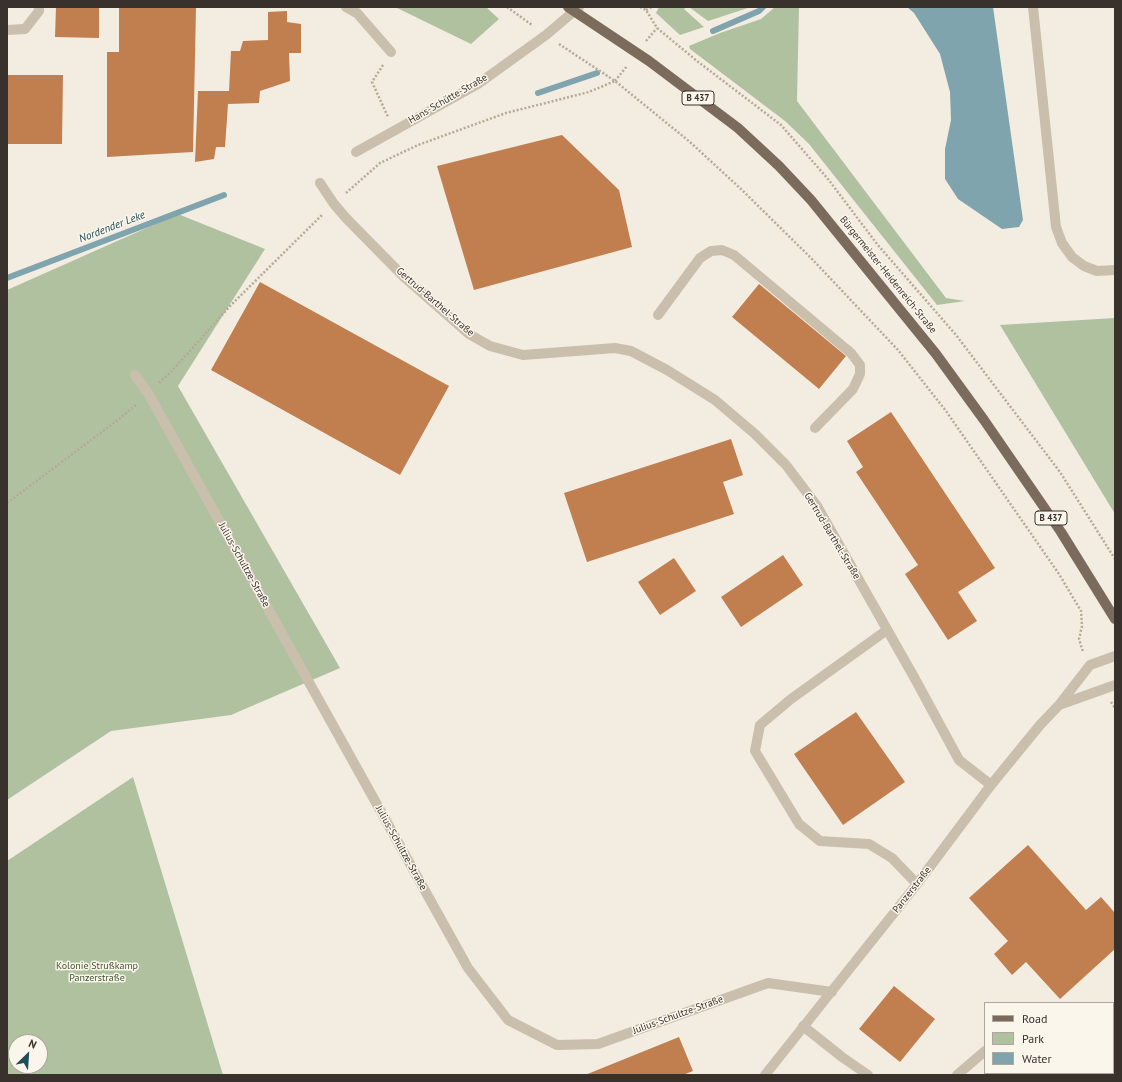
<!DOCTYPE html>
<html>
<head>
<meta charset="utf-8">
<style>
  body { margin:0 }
  #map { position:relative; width:1122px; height:1082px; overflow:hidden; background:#f2ede0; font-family:"PT Sans",sans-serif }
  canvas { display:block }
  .frame { position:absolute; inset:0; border:8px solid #39312b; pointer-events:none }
  .legend { position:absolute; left:984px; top:1002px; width:130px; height:72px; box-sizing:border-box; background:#faf6ec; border:1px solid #ada79f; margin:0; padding:5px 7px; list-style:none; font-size:12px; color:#39312b }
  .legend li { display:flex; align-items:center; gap:8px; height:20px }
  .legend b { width:20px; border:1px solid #ada79f }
  .north { position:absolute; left:8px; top:1034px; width:40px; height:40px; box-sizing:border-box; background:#faf6ec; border:1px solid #ada79f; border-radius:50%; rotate:25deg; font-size:11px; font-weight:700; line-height:16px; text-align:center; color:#39312b }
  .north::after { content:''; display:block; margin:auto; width:14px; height:18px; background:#214c59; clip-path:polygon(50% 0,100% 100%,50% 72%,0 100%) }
</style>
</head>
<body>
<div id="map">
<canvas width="1122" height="1082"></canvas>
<div class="frame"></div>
<ul class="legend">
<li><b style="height:5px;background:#7a6b5c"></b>Road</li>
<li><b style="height:11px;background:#b0c1a0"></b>Park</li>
<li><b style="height:11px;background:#80a4ae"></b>Water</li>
</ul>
<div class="north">N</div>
</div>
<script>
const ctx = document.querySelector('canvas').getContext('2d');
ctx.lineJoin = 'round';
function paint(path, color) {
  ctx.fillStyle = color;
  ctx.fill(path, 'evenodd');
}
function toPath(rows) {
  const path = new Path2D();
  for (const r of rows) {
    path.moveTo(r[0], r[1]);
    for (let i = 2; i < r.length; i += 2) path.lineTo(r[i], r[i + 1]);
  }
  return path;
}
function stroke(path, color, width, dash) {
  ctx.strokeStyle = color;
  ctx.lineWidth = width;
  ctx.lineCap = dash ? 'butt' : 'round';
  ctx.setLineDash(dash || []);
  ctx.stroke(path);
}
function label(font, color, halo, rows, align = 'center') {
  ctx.font = font + ' "PT Sans",sans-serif';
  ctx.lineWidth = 3;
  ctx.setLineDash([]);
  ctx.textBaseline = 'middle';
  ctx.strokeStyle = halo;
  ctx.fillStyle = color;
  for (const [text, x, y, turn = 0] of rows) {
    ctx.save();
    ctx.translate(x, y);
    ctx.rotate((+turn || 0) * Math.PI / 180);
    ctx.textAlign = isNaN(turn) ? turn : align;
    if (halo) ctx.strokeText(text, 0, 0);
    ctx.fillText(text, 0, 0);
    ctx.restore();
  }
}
paint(toPath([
  [395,7,486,7,499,19,471,44],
  [659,7,687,7,684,9,704,27,680,35,656,13],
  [689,7,751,7,708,21],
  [775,7,799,7,797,101,946,298,965,301,937,305,809,144,785,121,690,49,689,46,720,33,761,19],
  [178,214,265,249,178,386,340,668,231,715,111,731,7,800,7,290],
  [1115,318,1115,514,1000,325],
  [133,777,223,1075,7,1075,7,861],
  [16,1042,40,1042,40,1066,16,1066]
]), '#b0c1a0');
paint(toPath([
  [907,7,993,7,1023,220,1019,227,1002,229,958,199,945,179,945,149,951,120,950,92,940,54,914,13]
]), '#80a4ae');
stroke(toPath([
  [713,31,759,11,763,7],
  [538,93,597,73],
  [7,278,224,195]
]), '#80a4ae', 6);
paint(toPath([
  [56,7,99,7,99,38,55,37],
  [119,7,196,7,193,152,107,157,107,52,119,52],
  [287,11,287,22,301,24,301,53,289,53,290,81,260,91,259,103,228,104,225,147,216,147,214,159,195,162,198,91,229,91,231,51,240,51,243,41,268,40,268,12],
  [7,75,63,75,62,144,7,144],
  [562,135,619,190,632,247,474,290,437,166],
  [260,282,449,386,400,475,211,370],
  [759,284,846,356,819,389,732,317],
  [891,412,995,568,958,592,977,621,948,640,905,574,918,565,856,472,863,467,847,441],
  [731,439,743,475,723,482,734,514,587,562,564,493],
  [783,555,803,585,741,627,721,597],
  [674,558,696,591,660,615,638,582],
  [856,712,905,782,843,825,794,754],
  [1028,845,1086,910,1101,897,1115,913,1115,949,1060,999,1026,962,1012,975,994,954,1008,941,969,898],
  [894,986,935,1019,900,1062,859,1029],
  [679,1037,693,1071,683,1075,585,1075]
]), '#c17e4f');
stroke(toPath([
  [507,7,532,25],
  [640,7,646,10,657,28,697,61,781,125,828,179,877,244,956,335,1060,472,1115,559],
  [646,10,652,7],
  [646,41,657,28],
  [559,44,615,81,690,142,742,190,812,259,898,350,946,411,1059,574,1081,611,1082,626,1079,639,1083,652],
  [383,65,372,82,388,117],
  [615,81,627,66],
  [346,193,380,163,418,145,506,113,589,92,615,81],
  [159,383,171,372,230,306,323,214],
  [7,503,119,419,137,404],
  [1111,702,1115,708]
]), '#b6a996', 2.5, [2, 2]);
stroke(toPath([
  [346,7,357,13,391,52],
  [1033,7,1056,227,1062,243,1072,257,1084,266,1097,271,1115,270],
  [7,30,25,29,39,11,39,7],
  [356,152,478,84,546,35,579,7],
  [320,183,334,204,346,218,404,277,469,334,490,346,523,355,615,348,631,351,667,370,715,400,755,434,786,465,817,506,914,677,959,760,991,785],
  [658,315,700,258,711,251,722,250,734,255,851,353,860,365,860,374,853,389,815,428],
  [135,375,148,393,468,968,508,1020,557,1045,598,1044,768,983,832,992],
  [887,630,791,699,760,725,755,751,799,824,820,841,869,844,892,858,917,884],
  [1059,705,1115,685],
  [1113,1009,1115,1009],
  [803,1026,842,1057,868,1075],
  [765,1075,917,884,991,785,1040,725,1059,705,1090,665,1115,656],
  [957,1075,985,1051]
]), '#cabfac', 10);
stroke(toPath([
  [568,7,649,61,738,128,779,166,811,200,936,354,984,420,1061,532,1115,619]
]), '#7a6b5c', 10);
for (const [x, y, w] of [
  [698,98,32],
  [1051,518,32]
]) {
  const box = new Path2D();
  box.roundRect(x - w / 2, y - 7, w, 14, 3);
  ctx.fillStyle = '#faf6ec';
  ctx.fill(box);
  stroke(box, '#39312b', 1);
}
label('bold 9px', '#39312b', null, [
  ["B 437",698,98],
  ["B 437",1051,518]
]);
label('10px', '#39312b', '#faf6ec', [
  ["Hans-Schütte-Straße",448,99,-30],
  ["Bürgermeister-Heidenreich-Straße",888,275,51],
  ["Gertrud-Barthel-Straße",435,302,41],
  ["Gertrud-Barthel-Straße",832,536,59],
  ["Julius-Schultze-Straße",244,565,61],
  ["Julius-Schultze-Straße",401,848,61],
  ["Panzerstraße",912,890,-52],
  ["Julius-Schultze-Straße",678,1015,-20]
]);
label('10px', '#41562f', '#faf6ec', [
  ["Kolonie Strußkamp",97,966],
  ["Panzerstraße",97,978]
]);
label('italic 11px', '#214c59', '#faf6ec', [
  ["Nordender Leke",112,227,-21]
]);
</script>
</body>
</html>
